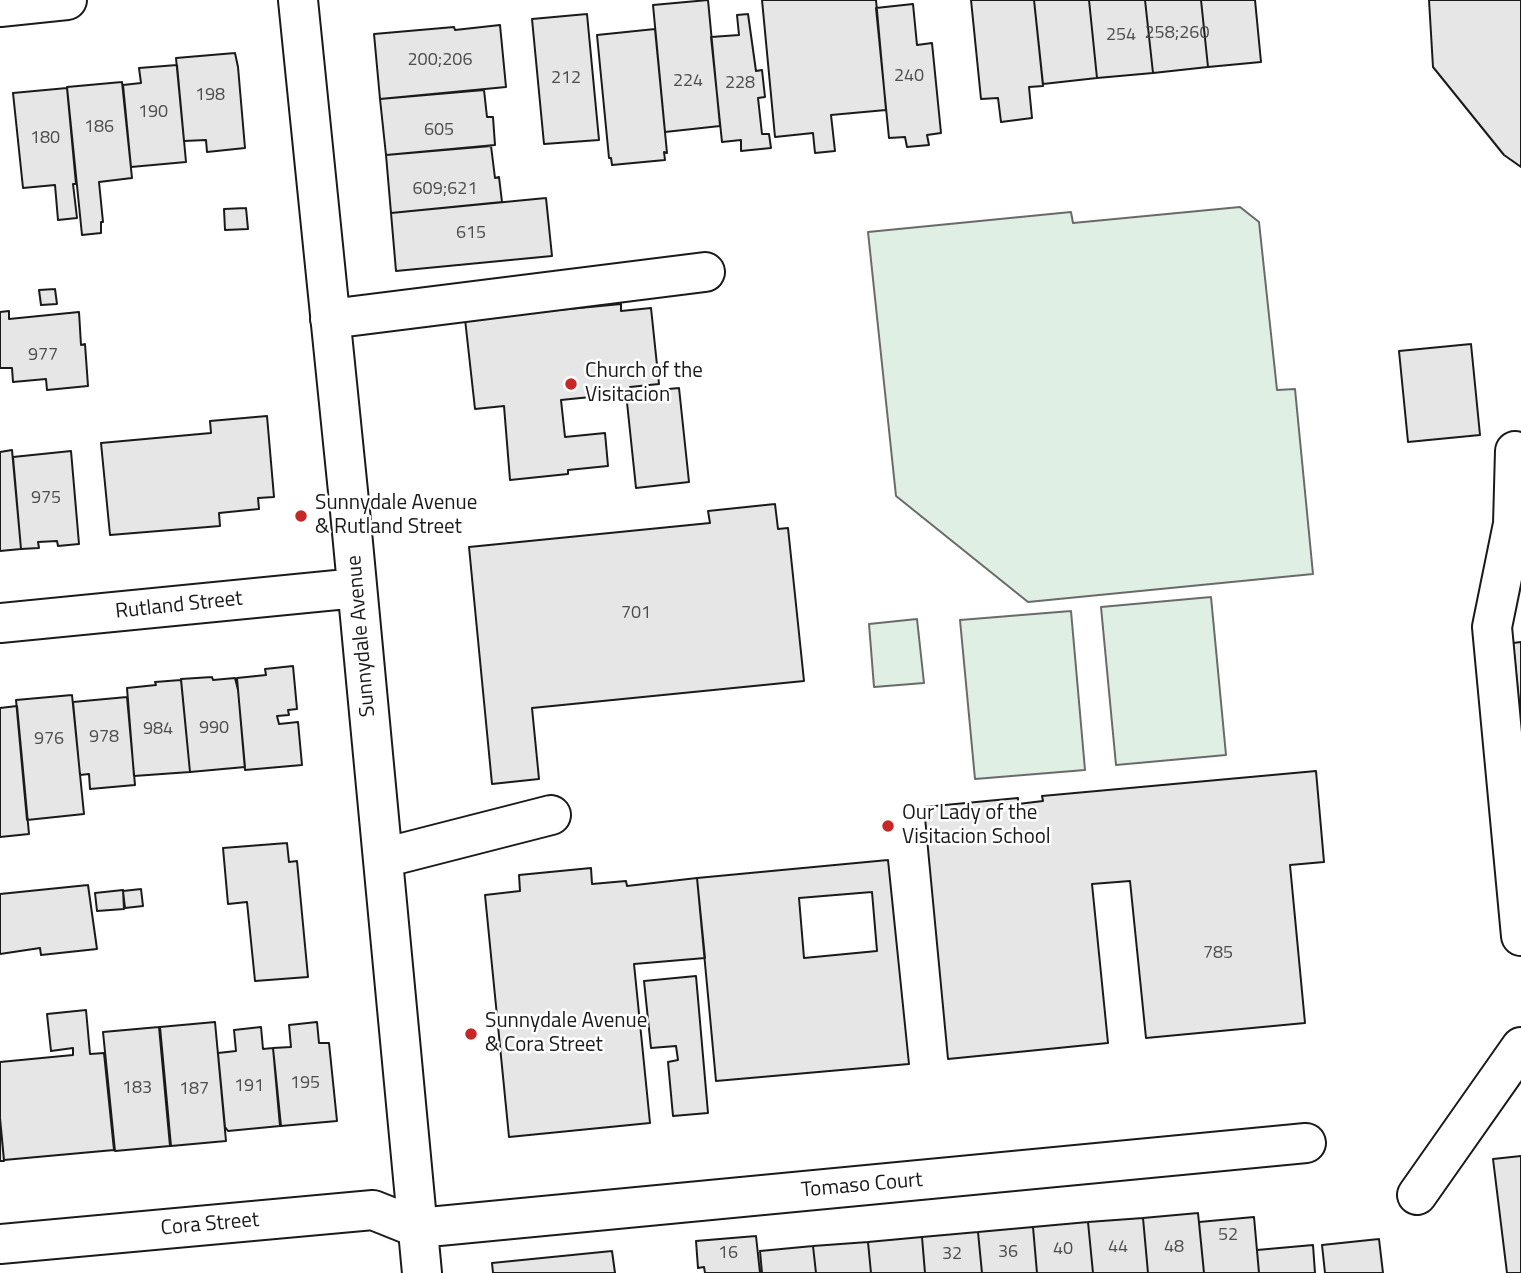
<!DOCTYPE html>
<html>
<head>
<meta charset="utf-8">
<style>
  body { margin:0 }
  canvas { display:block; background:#fff }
</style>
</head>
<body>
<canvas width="1521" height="1273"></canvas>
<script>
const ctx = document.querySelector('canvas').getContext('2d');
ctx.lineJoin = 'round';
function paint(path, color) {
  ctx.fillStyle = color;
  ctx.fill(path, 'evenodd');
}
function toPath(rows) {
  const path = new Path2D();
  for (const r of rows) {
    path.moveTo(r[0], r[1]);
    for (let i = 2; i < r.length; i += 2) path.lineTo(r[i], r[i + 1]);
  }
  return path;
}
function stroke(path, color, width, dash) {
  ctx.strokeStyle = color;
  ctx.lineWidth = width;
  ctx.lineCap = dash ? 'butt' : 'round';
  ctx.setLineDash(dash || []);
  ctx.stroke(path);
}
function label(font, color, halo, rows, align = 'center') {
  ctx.font = font + ' "Titillium Web",sans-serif';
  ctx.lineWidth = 5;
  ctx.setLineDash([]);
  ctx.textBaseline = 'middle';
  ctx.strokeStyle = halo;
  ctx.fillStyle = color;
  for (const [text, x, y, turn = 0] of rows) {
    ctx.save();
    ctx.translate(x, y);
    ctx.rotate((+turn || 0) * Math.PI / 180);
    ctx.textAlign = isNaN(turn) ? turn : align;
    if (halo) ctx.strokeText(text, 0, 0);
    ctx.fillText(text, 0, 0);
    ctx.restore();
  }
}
const green = toPath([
  [1240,207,1259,222,1277,390,1295,389,1313,574,1028,602,896,496,868,232,1071,212,1073,223,1240,207],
  [1211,597,1226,755,1116,765,1101,607,1211,597],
  [1071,611,1085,770,975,779,960,620,1071,611],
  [917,619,924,683,874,687,869,624,917,619]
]);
paint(green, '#e0efe3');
stroke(green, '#6a6a6a', 2);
const building = toPath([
  [708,0,720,126,665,132,653,5,708,0],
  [762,0,876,0,886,110,831,115,835,151,815,153,813,133,775,137,762,0],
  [971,0,1034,0,1043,86,1029,87,1032,118,1001,122,998,98,981,99,971,0],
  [1034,0,1089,0,1097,78,1043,84,1034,0],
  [1089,0,1145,0,1153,73,1097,78,1089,0],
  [1145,0,1201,0,1208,67,1153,73,1145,0],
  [1201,0,1255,0,1261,62,1208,67,1201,0],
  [1429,0,1521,0,1521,167,1504,155,1433,67,1429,0],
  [913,4,917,45,932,43,941,133,927,135,929,145,907,147,905,137,889,138,876,8,913,4],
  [587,14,599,140,544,144,532,19,587,14],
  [748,14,756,71,762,70,765,97,758,98,762,134,769,134,771,148,741,151,741,140,722,142,711,37,739,35,737,15,748,14],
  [500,25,506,87,380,99,374,34,454,27,455,30,500,25],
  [655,29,667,153,664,152,665,160,612,165,611,158,609,158,597,35,655,29],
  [235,53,238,67,245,148,207,152,206,140,184,141,176,58,235,53],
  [177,65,186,162,131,167,123,85,141,83,139,68,177,65],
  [122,82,132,178,99,182,103,222,101,222,101,233,82,235,67,87,122,82],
  [67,88,76,184,73,184,77,218,58,220,55,185,23,188,13,93,67,88],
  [484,90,487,117,493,117,495,145,386,155,380,99,484,90],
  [491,146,495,178,499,177,502,202,391,213,386,155,491,146],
  [546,198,552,256,396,271,391,213,546,198],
  [246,208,248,229,225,230,224,209,246,208],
  [55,289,57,304,41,305,39,290,55,289],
  [621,304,621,311,651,308,659,384,630,387,630,393,561,400,565,437,605,433,608,466,568,470,568,474,510,480,504,406,475,409,465,319,621,304],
  [9,311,9,319,79,312,81,345,85,344,88,386,47,390,46,379,13,382,12,368,0,368,0,312,9,311],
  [1471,344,1480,435,1408,442,1399,351,1471,344],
  [679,388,689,482,636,488,626,393,679,388],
  [267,416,274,497,258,498,259,509,219,513,220,526,110,535,101,443,211,433,210,421,267,416],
  [12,450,21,549,0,551,0,452,12,450],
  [71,451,79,544,58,546,57,541,38,542,39,548,21,549,13,457,71,451],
  [775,504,778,529,788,528,804,681,532,708,539,779,492,784,469,547,710,523,708,511,775,504],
  [1521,642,1521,724,1513,643,1521,642],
  [293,666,297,709,288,710,289,715,277,716,279,724,298,722,302,765,245,770,237,678,266,675,265,669,293,666],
  [212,677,213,680,235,678,238,690,245,767,190,772,181,679,212,677],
  [181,680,190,772,134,776,127,688,156,685,155,682,181,680],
  [72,695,84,814,27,820,16,700,72,695],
  [127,697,135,785,90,789,89,774,80,775,73,702,127,697],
  [17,706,29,834,0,837,0,708,17,706],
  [1316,771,1324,862,1290,865,1305,1023,1146,1038,1130,881,1092,884,1108,1043,948,1059,924,807,1018,798,1018,804,1043,801,1042,796,1316,771],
  [287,843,289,862,297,861,308,977,255,981,247,902,228,904,223,848,287,843],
  [888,860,909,1064,716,1081,697,878,888,860],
  [872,892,877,951,804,958,799,898,872,892],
  [591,868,592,884,626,881,627,886,697,878,705,958,634,964,650,1123,509,1137,485,895,520,891,519,875,591,868],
  [88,885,97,949,41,955,40,948,0,954,0,894,88,885],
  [141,889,143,906,125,908,123,891,141,889],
  [123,890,124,909,97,911,95,893,123,890],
  [696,976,708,1113,673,1116,668,1062,678,1060,676,1046,651,1048,644,981,696,976],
  [86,1010,90,1054,104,1053,114,1150,4,1160,0,1118,0,1062,73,1055,73,1048,51,1051,47,1014,86,1010],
  [215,1022,226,1141,171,1146,160,1027,215,1022],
  [317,1022,319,1043,329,1043,337,1121,281,1126,273,1048,291,1047,289,1025,317,1022],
  [159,1027,170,1146,115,1151,103,1032,159,1027],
  [261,1027,263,1049,273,1048,280,1126,228,1131,225,1127,218,1053,236,1051,234,1030,261,1027],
  [0,1118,4,1161,0,1161,0,1118],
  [1521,1156,1521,1273,1507,1273,1493,1159,1521,1156],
  [1198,1213,1204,1273,1148,1273,1143,1218,1198,1213],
  [1254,1217,1259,1273,1204,1273,1199,1222,1254,1217],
  [1143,1218,1148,1273,1093,1273,1088,1222,1143,1218],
  [1088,1222,1093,1273,1037,1273,1033,1227,1088,1222],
  [1033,1227,1037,1273,982,1273,978,1232,1033,1227],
  [978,1232,982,1273,925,1273,922,1237,978,1232],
  [756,1236,760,1273,705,1273,704,1267,698,1268,696,1241,756,1236],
  [922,1237,925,1273,871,1273,868,1242,922,1237],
  [1379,1239,1383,1273,1325,1273,1322,1245,1379,1239],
  [868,1242,871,1273,816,1273,813,1246,868,1242],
  [1313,1245,1315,1273,1259,1273,1257,1250,1313,1245],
  [813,1246,816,1273,762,1273,760,1251,813,1246],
  [612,1251,615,1273,493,1273,492,1263,612,1251]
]);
paint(building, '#e6e6e6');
stroke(building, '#1a1a1a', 2);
const minor = toPath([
  [298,0,350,511,422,1273],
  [0,7,67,0],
  [330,319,705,272],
  [1515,451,1513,524,1492,627,1521,936],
  [0,623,357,588],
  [383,858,551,815],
  [1417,1195,1521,1047],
  [0,1244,373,1210,418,1228,1306,1143]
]);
stroke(minor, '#1a1a1a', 42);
stroke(minor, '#fff', 38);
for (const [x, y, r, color] of [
  [571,384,7,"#c62828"],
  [301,516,7,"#c62828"],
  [888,826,7,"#c62828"],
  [471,1034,7,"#c62828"]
]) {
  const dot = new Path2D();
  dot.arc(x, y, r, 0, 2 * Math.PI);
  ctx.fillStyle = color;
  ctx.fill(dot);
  stroke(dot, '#fff', 2.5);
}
label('18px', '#4d4d4d', null, [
  ["258;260",1177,34],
  ["254",1121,36],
  ["200;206",440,61],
  ["240",909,77],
  ["212",566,79],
  ["224",688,82],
  ["228",740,84],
  ["198",210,96],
  ["190",153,113],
  ["186",99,128],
  ["605",439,131],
  ["180",45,139],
  ["609;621",445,190],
  ["615",471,234],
  ["977",43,356],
  ["975",46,499],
  ["701",636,614],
  ["990",214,729],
  ["984",158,730],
  ["978",104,738],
  ["976",49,740],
  ["785",1218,954],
  ["195",305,1084],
  ["191",249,1087],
  ["183",137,1089],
  ["187",194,1090],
  ["52",1228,1236],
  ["44",1118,1248],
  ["48",1174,1248],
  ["40",1063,1250],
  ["36",1008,1253],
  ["16",728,1254],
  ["32",952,1255]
]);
label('21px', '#1a1a1a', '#fff', [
  ["Church of the",585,372],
  ["Visitacion",585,396],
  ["Sunnydale Avenue",315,504],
  ["& Rutland Street",315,528],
  ["Our Lady of the",902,814],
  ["Visitacion School",902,838],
  ["Sunnydale Avenue",485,1022],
  ["& Cora Street",485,1046]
], 'left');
label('21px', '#1a1a1a', '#fff', [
  ["Rutland Street",179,606,-6],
  ["Sunnydale Avenue",362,636,-95],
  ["Tomaso Court",862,1186,-5],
  ["Cora Street",210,1225,-5]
]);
</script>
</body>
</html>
